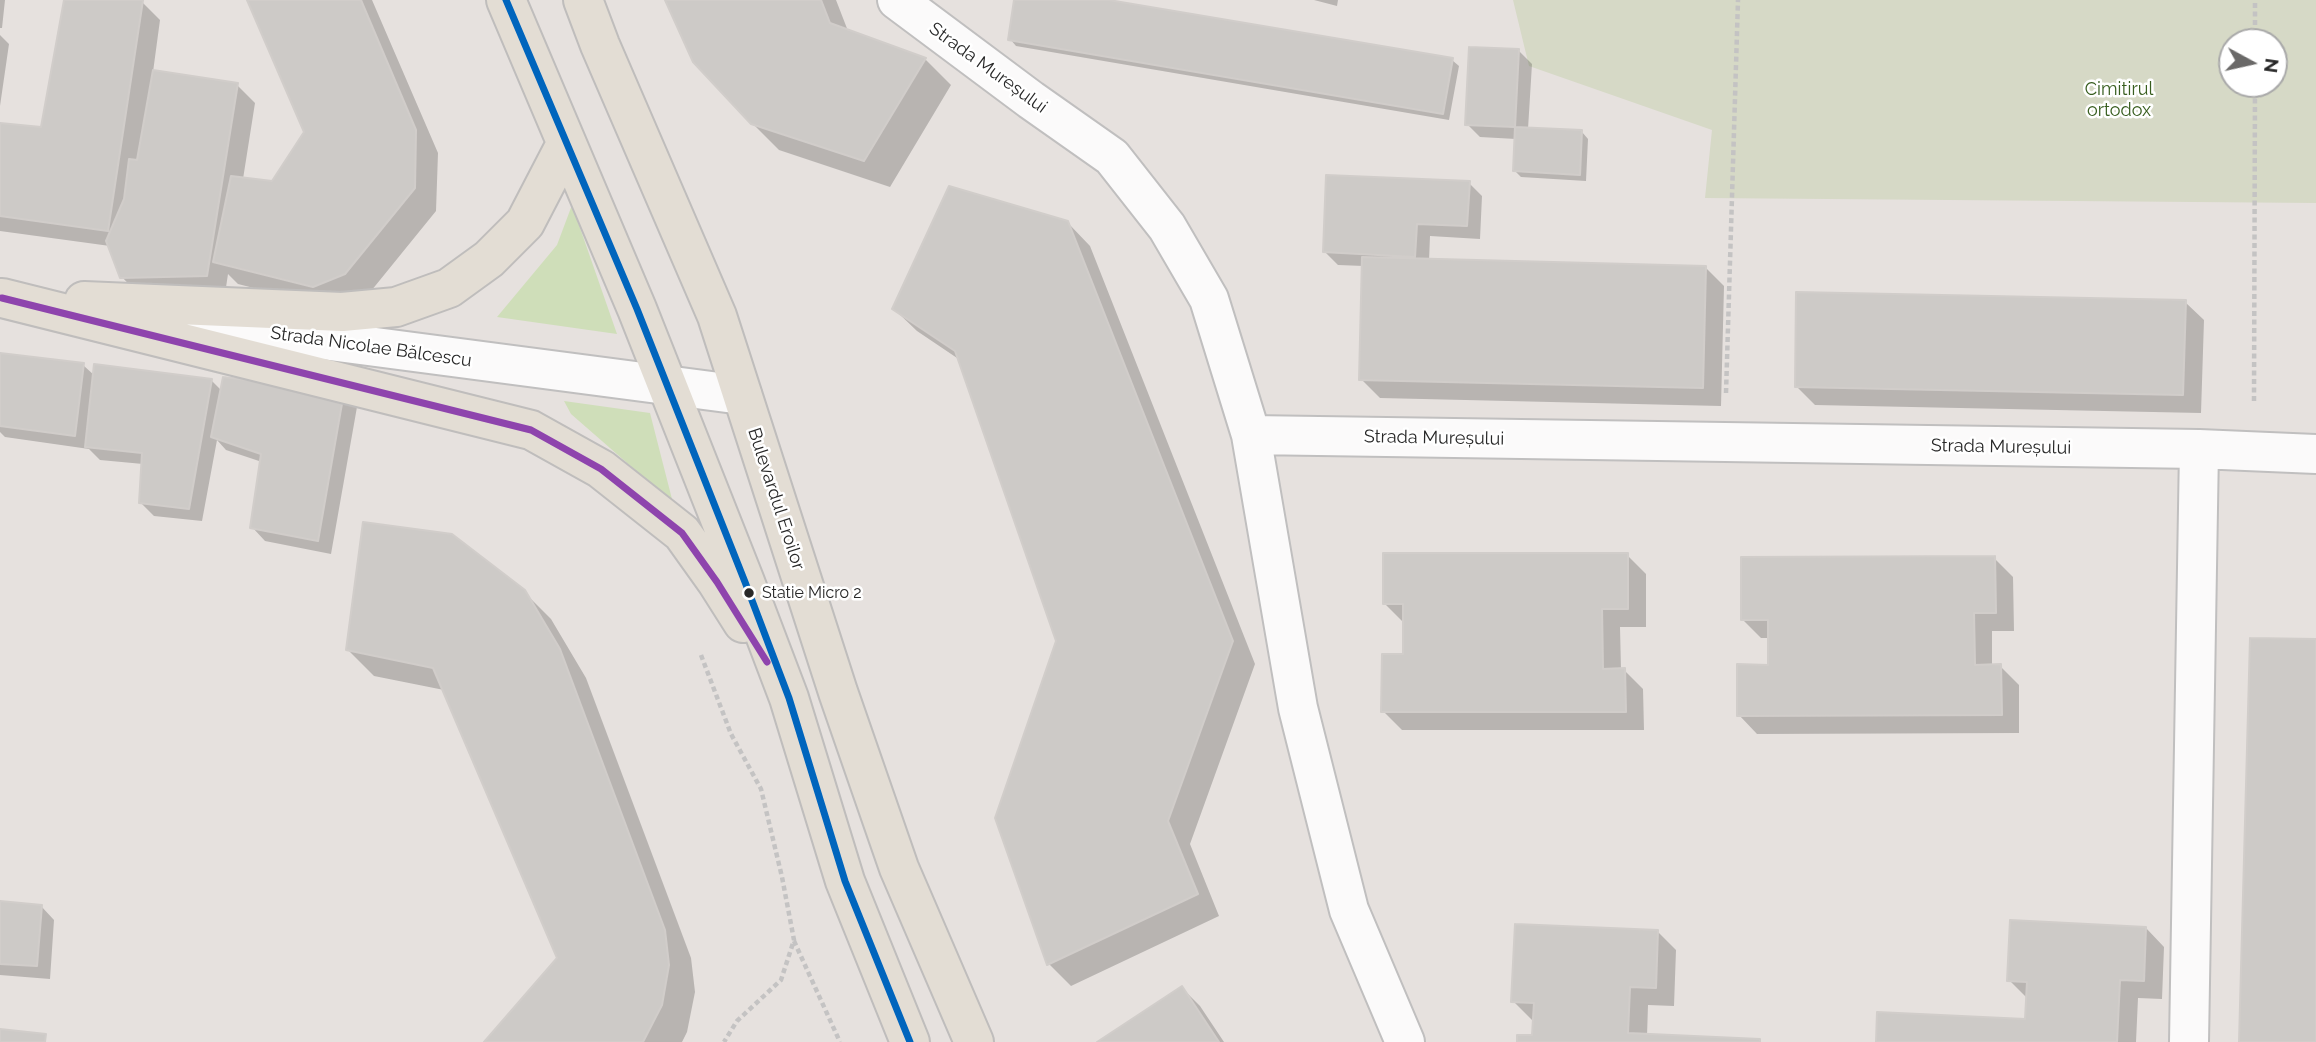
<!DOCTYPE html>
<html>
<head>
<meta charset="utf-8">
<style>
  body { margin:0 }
  #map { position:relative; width:2316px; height:1042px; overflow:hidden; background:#e6e1de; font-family:Raleway,sans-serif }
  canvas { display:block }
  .north { position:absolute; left:2218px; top:28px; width:70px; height:70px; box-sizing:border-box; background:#fff; border:2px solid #a9a9a9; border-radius:50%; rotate:98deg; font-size:19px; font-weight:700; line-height:28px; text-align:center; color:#282828 }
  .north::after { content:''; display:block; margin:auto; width:24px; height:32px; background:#6a6968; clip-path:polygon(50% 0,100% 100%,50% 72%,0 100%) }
</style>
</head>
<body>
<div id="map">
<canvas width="2316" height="1042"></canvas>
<div class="north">N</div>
</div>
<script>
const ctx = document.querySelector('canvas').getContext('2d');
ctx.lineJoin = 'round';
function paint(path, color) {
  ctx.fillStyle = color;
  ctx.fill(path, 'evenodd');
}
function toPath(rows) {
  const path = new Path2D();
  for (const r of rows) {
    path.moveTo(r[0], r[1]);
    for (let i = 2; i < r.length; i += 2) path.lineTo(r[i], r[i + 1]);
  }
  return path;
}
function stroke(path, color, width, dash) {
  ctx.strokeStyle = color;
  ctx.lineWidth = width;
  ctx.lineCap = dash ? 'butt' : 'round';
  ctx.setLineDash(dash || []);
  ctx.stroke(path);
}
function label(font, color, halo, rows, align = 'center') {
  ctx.font = font + ' Raleway,sans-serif';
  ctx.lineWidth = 5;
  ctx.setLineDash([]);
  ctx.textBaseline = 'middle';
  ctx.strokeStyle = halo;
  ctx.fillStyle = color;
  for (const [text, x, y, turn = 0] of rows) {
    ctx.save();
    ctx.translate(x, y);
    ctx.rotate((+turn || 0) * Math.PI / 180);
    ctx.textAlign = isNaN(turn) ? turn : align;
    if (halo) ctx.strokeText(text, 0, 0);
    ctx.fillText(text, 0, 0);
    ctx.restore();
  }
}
paint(toPath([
  [572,205,617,334,497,317,557,245],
  [564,401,650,413,673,503,571,414]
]), '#cfdeb9');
paint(toPath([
  [1513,0,2316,0,2316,203,1705,198,1712,130,1529,66],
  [2232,42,2274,42,2274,84,2232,84]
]), '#d6d9c6');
paint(toPath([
  [0,0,5,0,2,28,0,28],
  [66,0,142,2,160,20,153,72,237,85,255,103,243,179,273,183,306,133,249,0,372,0,438,153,436,211,367,296,336,309,238,284,228,274,225,294,140,296,122,277,110,246,0,231,0,125,43,129],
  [667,0,836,0,848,31,925,59,951,85,890,187,779,150,752,123],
  [1016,0,1098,0,1452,60,1459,66,1449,120,1016,46,1010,39],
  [1314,0,1338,0,1337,6],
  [0,35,9,44,0,106],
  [1519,51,1532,64,1528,129,1582,132,1588,139,1586,181,1521,177,1515,171,1516,139,1480,137,1467,124],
  [1469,183,1482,196,1480,239,1430,236,1429,261,1705,267,1724,286,1721,406,1380,398,1361,379,1364,266,1338,265,1325,252],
  [1068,223,1090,246,1255,664,1190,844,1219,916,1071,986,1049,964,997,818,1058,641,960,360,917,331,894,309],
  [2185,302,2204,320,2201,413,1815,405,1796,386],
  [0,355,83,365,95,376,212,381,222,391,344,394,357,407,331,554,265,541,252,527,262,462,226,450,217,440,202,521,154,516,141,503,143,464,100,460,89,449,5,437,0,432],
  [1627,555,1646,574,1646,627,1620,627,1621,670,1624,670,1643,689,1644,730,1402,730,1383,711,1405,656,1403,622,1385,604],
  [1994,558,2013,577,2014,631,1992,631,1992,666,2000,666,2019,685,2019,733,1757,734,1739,715,1770,666,1770,638,1761,638,1742,619],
  [524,592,551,619,586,678,691,958,695,992,687,1032,682,1042,487,1042,559,958,444,690,374,676,348,650],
  [0,903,41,906,54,920,50,979,0,975],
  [2146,928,2164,947,2162,999,2138,998,2136,1042,1878,1042,2026,1021,2028,999,2009,980],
  [1657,931,1676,950,1674,1006,1648,1005,1647,1036,1761,1042,1519,1042,1534,1037,1534,1020,1532,1020,1513,1001],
  [1182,988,1200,1006,1224,1042,1100,1042]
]), '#0003');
const building = toPath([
  [64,0,143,0,108,231,0,216,0,123,41,127,64,0],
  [247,0,361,0,416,130,415,188,345,274,313,287,213,262,231,176,272,181,304,132,247,0],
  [665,0,821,0,830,23,926,58,864,161,751,124,693,62,665,0],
  [1014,0,1109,0,1453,58,1443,114,1008,40,1014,0],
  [1469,47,1519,49,1515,127,1465,125,1469,47],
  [153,70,238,83,207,276,120,278,106,241,124,199,129,159,137,160,153,70],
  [1515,127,1582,130,1580,175,1513,171,1515,127],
  [1326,175,1470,181,1467,226,1417,224,1415,257,1323,252,1326,175],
  [949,186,1068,221,1233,641,1168,821,1198,894,1047,965,995,818,1056,641,955,351,892,309,949,186],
  [1362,257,1706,266,1703,388,1359,380,1362,257],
  [1796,292,2186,300,2183,395,1795,387,1796,292],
  [0,353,84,363,75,436,0,426,0,353],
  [94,364,212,379,189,509,139,503,142,453,85,447,94,364],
  [223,377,344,392,318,541,250,528,261,454,211,437,223,377],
  [363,522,452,534,525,590,560,649,665,930,669,965,662,1005,643,1042,484,1042,557,958,433,668,346,650,363,522],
  [1383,553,1628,553,1628,609,1602,609,1603,669,1625,668,1626,712,1381,712,1382,654,1403,654,1403,604,1383,604,1383,553],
  [1995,556,1996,613,1974,613,1975,665,2001,664,2002,715,1737,716,1737,664,1768,665,1768,620,1741,620,1741,557,1995,556],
  [2250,638,2316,639,2316,1042,2239,1042,2250,638],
  [0,901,42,905,37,966,0,964,0,901],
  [2010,920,2146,927,2144,981,2120,980,2117,1042,1876,1042,1877,1012,2025,1019,2027,982,2007,981,2010,920],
  [1515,924,1658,930,1656,988,1630,987,1628,1033,1760,1039,1760,1042,1517,1042,1517,1035,1532,1035,1534,1003,1511,1002,1515,924],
  [1182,986,1219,1042,1097,1042,1182,986],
  [0,1029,46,1034,45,1042,0,1042,0,1029]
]);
paint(building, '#cdcac7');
stroke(building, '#d1cdca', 2);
const minor = toPath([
  [897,0,1031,100,1112,157,1167,227,1209,299,1251,435,1298,708,1349,910,1405,1042],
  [1251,435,2199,449,2316,454],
  [2189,1042,2199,449]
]);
const secondary = toPath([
  [162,319,742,395]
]);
const primary = toPath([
  [506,0,637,309,745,582,789,698,845,881,910,1042],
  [583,0,600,45,717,316,838,692,899,868,974,1042],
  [2,298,531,430,601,469,682,533,717,582,743,623],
  [84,301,342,312,396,307,449,288,489,259,525,223,566,144]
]);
stroke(minor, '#c0bfbf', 42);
stroke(secondary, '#c0bfbf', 42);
stroke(primary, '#bfbdbc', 42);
stroke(toPath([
  [2255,42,2255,0],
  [1726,393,1738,0],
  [2254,401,2255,84],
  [701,655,731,734,761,789,782,877,794,940,781,980,737,1021,724,1042],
  [794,941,840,1042]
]), '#c4c3c3', 4.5, [5, 3.5]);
stroke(minor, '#fbfafa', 38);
stroke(secondary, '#fbfafa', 38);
stroke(primary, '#e3ddd4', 38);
stroke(toPath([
  [506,0,637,309,745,582,789,698,845,881,910,1042]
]), '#0065bd', 7);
stroke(toPath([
  [2,298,531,430,601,469,682,533,717,582,767,662]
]), '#8e44ad', 7);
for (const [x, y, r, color] of [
  [749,593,6,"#282828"]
]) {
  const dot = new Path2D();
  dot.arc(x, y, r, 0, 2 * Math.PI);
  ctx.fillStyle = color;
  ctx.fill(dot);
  stroke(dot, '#fff', 2.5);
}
label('16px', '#282828', '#fff', [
  ["Statie Micro 2",762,593]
], 'left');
label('18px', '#282828', '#fff', [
  ["Strada Mureșului",988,68,36],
  ["Strada Nicolae Bălcescu",371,347,8],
  ["Strada Mureșului",1434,438,1],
  ["Strada Mureșului",2001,447,1],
  ["Bulevardul Eroilor",776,499,72]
]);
label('18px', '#385e1f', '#fff', [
  ["Cimitirul",2119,90],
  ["ortodox",2119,111]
]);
</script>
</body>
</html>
